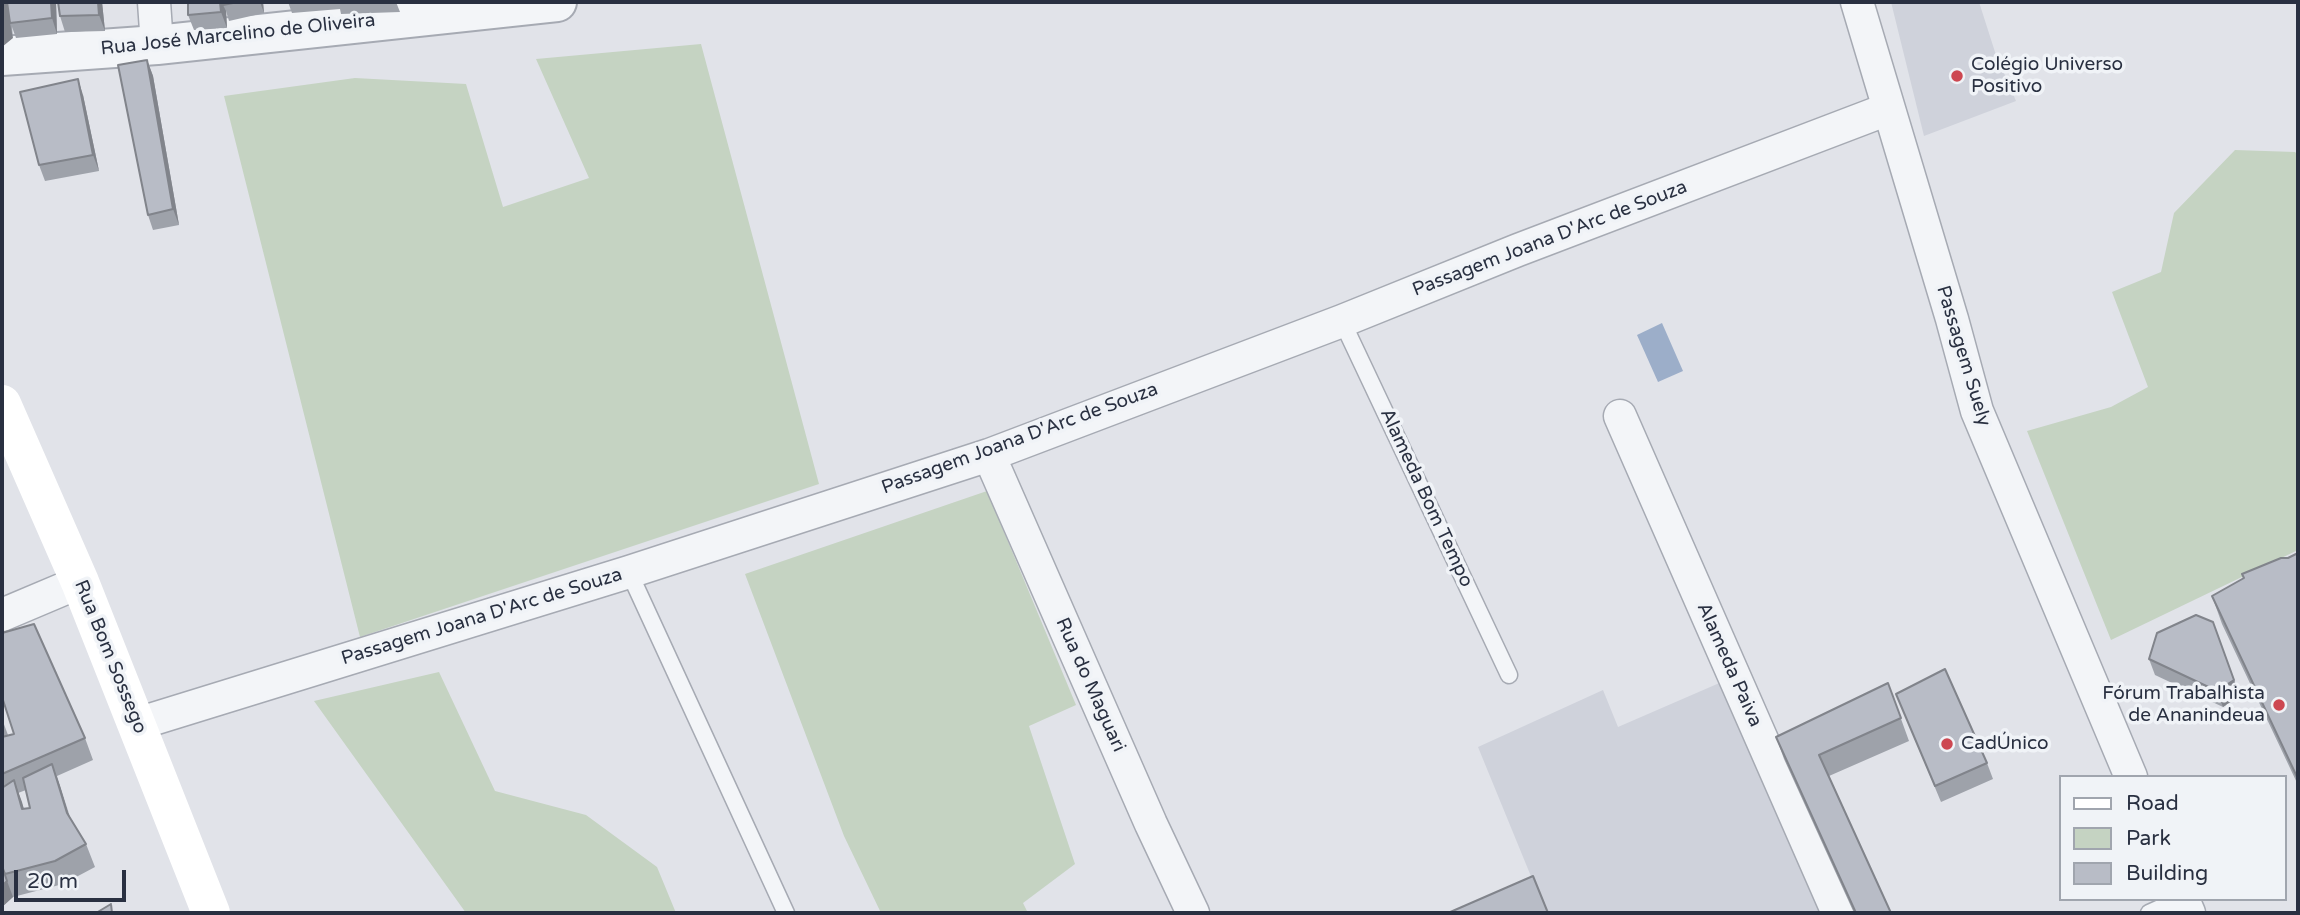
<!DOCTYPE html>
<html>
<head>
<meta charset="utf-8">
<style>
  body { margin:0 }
  #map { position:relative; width:2300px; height:915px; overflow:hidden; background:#e1e3e9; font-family:"Varela Round",sans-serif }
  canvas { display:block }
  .frame { position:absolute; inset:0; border:4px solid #293041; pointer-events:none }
  .legend { position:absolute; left:2059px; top:775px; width:228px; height:126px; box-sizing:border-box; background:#f0f3f7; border:2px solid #a0a5ae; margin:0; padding:9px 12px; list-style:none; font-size:21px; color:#293041 }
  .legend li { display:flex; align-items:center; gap:14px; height:35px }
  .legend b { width:35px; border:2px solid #a0a5ae }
  .scale { position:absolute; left:14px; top:870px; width:112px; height:32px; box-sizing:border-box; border:4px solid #293041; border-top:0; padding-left:9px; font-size:21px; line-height:24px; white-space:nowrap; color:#293041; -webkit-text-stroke:5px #f0f3f7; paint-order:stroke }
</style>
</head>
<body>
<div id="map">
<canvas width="2300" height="915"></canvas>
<div class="frame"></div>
<ul class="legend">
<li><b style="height:9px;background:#fff"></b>Road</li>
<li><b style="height:19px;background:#c5d3c2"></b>Park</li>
<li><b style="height:19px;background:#b8bcc6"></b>Building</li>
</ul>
<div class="scale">20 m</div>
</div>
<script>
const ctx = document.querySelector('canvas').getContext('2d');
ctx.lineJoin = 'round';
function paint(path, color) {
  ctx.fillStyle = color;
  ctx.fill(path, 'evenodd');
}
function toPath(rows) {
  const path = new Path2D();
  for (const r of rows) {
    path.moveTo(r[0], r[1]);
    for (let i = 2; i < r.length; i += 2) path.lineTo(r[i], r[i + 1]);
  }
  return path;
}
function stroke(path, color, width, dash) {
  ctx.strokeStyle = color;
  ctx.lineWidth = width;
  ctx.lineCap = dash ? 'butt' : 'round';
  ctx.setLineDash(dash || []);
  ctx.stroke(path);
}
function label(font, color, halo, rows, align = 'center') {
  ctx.font = font + ' "Varela Round",sans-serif';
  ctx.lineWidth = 7;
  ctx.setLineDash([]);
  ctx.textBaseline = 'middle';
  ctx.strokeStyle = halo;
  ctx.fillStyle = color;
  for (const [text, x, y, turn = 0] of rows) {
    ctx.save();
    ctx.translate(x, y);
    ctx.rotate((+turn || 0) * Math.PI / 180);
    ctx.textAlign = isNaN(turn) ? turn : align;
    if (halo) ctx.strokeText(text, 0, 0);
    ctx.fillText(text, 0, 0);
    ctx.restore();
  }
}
paint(toPath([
  [1891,2,1979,2,1995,52,2016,101,1924,136],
  [1724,681,1822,913,1546,913,1478,747,1603,690,1618,727]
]), '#cfd2db');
paint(toPath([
  [701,44,819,484,360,637,224,96,355,78,466,84,503,207,589,178,536,59],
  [2235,150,2295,152,2298,155,2298,550,2111,640,2027,431,2111,407,2148,387,2112,292,2161,272,2174,213],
  [987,491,1076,705,1029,726,1075,864,1023,903,1028,913,881,913,844,836,745,574],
  [439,672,495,791,586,815,657,867,676,913,466,913,314,701]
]), '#c5d3c2');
paint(toPath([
  [1662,323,1683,371,1658,382,1637,335]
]), '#9caec9');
const service = toPath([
  [1342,321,1509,675],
  [629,572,786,913],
  [2149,913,2180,899]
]);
const minor = toPath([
  [154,2,157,45],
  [1857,2,1952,319,1977,411,2131,777],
  [1620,416,1838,913],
  [989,455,1151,824,1193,913],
  [2,615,80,582],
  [137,724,629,572,989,455,1342,321,1518,250,1888,109],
  [2183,899,2189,913]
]);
const tertiary = toPath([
  [2,56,157,45,557,2]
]);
stroke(service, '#a6aab3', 19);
stroke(minor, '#a6aab3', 35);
stroke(tertiary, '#a6aab3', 42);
stroke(service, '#f3f5f8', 16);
stroke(minor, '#f3f5f8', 32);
stroke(tertiary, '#f3f5f8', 38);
stroke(toPath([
  [2,404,80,582,211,913]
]), '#fff', 38);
paint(toPath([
  [2,2,56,2,57,34,16,38,12,27,13,38],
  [58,2,102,2,105,31,65,32,60,16],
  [188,2,263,2,264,13,229,21,226,11,227,28,194,30,188,15],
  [288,2,396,2,400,12,341,14,340,9,292,13],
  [147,60,153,76,179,225,153,230,148,215],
  [83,95,99,171,45,181,39,165],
  [2298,553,2298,785,2222,624,2212,596],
  [2149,659,2240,696,2223,707,2155,675],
  [1888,683,1909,741,1829,776,1891,913,1854,913,1784,759,1776,737],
  [1896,694,1987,763,1993,779,1941,802],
  [2,719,8,735,85,738,93,760,57,776,70,817,86,844,95,867,63,884,13,897,2,907],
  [26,790,30,808,24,809,18,793]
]), '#9ea2aa');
paint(toPath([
  [3,2,9,2,10,23,13,38,2,47,2,18],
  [51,2,56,2,57,34,52,18],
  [98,2,102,2,105,31,99,15],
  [220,2,225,2,223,5,226,11,227,28,221,12],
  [260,2,263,2,264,13],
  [147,60,153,76,179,225,173,209],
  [78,79,83,95,99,171,93,155],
  [2213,622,2240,696,2223,707,2217,691],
  [52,764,60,786,75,836,67,813],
  [14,780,22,802,30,832,22,809],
  [7,881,13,897,2,907,2,886]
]), '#81848b');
const building = toPath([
  [2,2,3,2,5,15,2,18,2,2],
  [7,2,51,2,52,18,10,23,7,2],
  [58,2,98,2,99,15,60,16,58,2],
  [188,2,220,2,221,12,188,15,188,2],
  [223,2,238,2,223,5,223,2],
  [147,60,173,209,148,215,118,65,147,60],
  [78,79,93,155,39,165,20,92,78,79],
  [2298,553,2298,779,2212,596,2244,578,2242,574,2281,558,2288,558,2298,553],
  [2196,615,2213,622,2234,680,2217,691,2149,659,2157,633,2196,615],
  [34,624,85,738,2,774,2,737,14,734,2,697,2,633,34,624],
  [1945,669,1987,763,1935,786,1896,694,1945,669],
  [1888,683,1901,718,1819,755,1891,913,1856,913,1776,737,1888,683],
  [52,764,67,813,86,844,55,861,5,874,2,866,2,788,14,780,22,809,30,808,23,778,52,764],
  [2,866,7,881,2,886,2,866],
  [1533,876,1548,913,1448,913,1533,876],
  [111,904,112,913,96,913,111,904]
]);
paint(building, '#b8bcc6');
stroke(building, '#81848b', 2);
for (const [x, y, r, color] of [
  [1957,76,7,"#cd4751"],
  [2279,705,7,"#cd4751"],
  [1947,744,7,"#cd4751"]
]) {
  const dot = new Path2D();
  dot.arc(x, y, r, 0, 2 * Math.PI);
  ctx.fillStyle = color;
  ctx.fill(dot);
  stroke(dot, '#f0f3f7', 2.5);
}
label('19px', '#293041', '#f0f3f7', [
  ["Rua José Marcelino de Oliveira",238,35,-6],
  ["Passagem Joana D'Arc de Souza",1550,239,-21],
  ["Passagem Suely",1963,356,73],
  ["Passagem Joana D'Arc de Souza",1020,439,-20],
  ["Alameda Bom Tempo",1426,498,65],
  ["Passagem Joana D'Arc de Souza",482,617,-17],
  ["Rua Bom Sossego",110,657,68],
  ["Alameda Paiva",1729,665,66],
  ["Rua do Maguari",1090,685,66]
]);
label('19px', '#293041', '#f0f3f7', [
  ["Colégio Universo",1971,65],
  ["Positivo",1971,87],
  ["Fórum Trabalhista",2265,694,"right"],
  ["de Ananindeua",2265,716,"right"],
  ["CadÚnico",1961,744]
], 'left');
</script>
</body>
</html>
